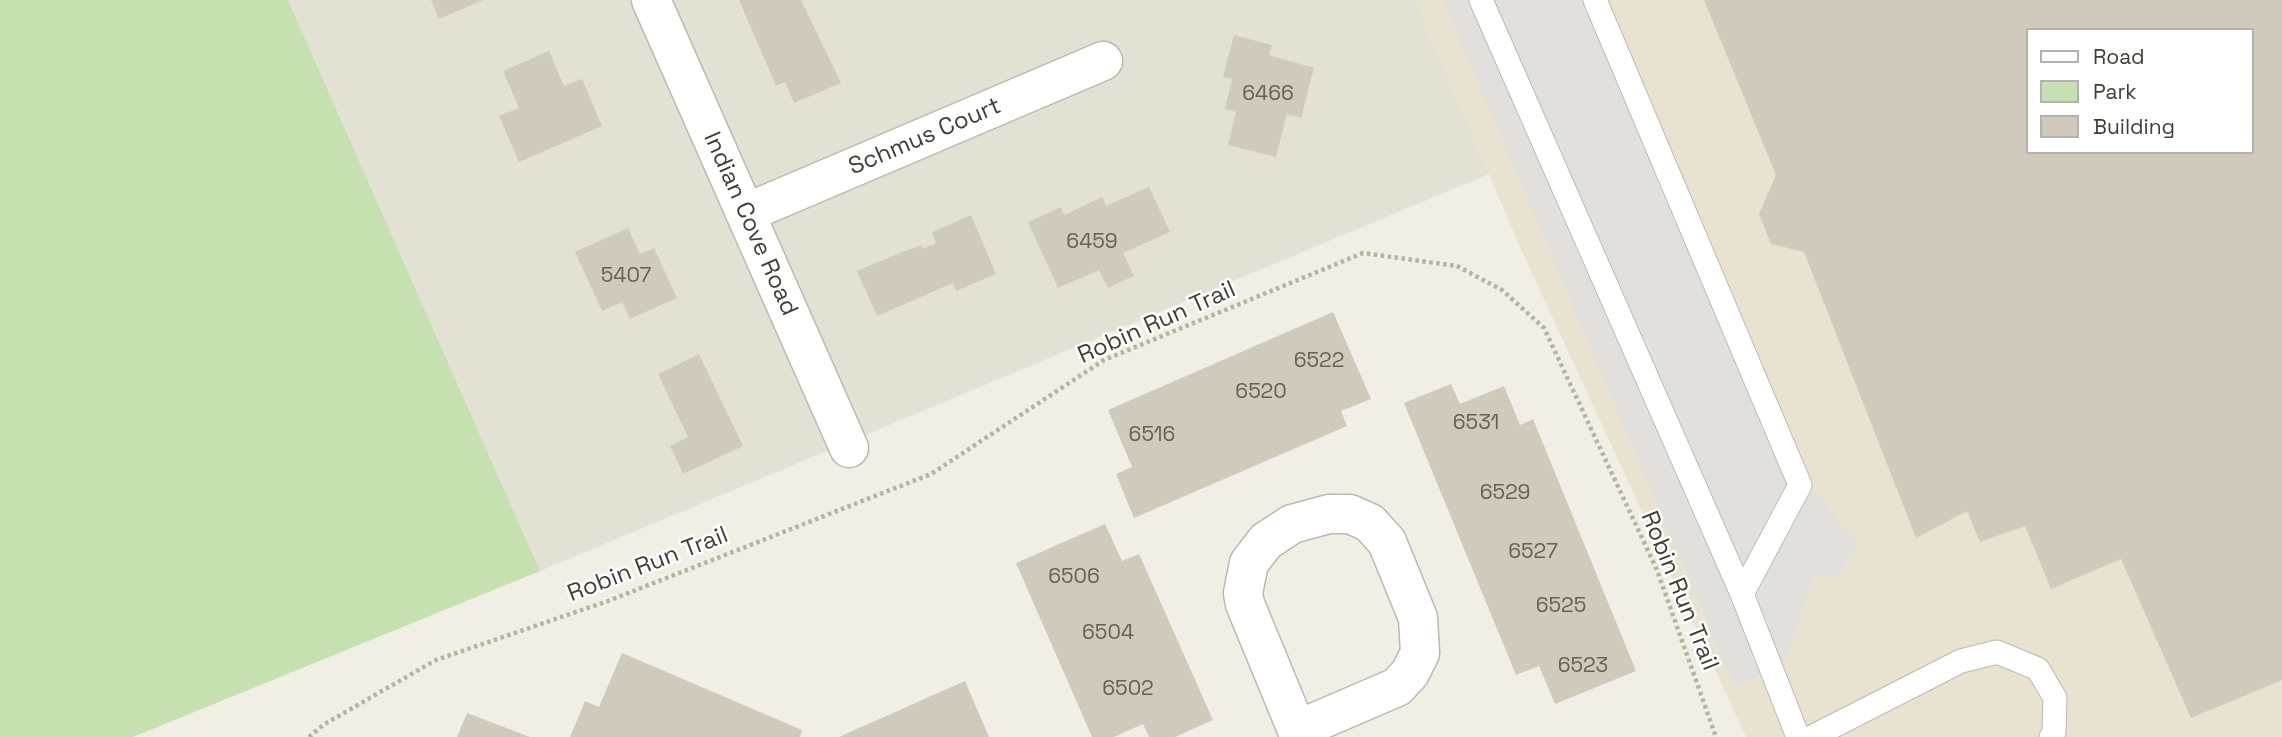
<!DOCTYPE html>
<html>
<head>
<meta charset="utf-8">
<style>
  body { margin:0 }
  #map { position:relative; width:2282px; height:737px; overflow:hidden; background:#f0eee5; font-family:"Space Grotesk",sans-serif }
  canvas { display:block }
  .legend { position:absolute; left:2026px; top:28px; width:228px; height:126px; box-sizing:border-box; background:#fff; border:2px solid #b3b2ae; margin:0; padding:9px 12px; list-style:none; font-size:21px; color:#423e35 }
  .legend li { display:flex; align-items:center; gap:14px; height:35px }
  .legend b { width:35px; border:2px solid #b3b2ae }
</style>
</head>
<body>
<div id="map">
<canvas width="2282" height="737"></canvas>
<ul class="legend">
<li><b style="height:9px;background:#fff"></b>Road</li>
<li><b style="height:19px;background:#c7e0b2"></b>Park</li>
<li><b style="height:19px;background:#d0cabc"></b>Building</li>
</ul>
</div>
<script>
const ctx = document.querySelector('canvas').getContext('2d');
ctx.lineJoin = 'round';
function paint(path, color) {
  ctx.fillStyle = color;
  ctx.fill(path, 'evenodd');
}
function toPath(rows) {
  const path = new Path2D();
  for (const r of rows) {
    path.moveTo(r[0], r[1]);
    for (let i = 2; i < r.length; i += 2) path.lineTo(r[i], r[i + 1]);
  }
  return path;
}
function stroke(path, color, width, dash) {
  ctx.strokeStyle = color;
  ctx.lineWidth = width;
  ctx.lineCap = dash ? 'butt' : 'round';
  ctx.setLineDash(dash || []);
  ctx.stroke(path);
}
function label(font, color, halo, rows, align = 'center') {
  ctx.font = font + ' "Space Grotesk",sans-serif';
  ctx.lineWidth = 5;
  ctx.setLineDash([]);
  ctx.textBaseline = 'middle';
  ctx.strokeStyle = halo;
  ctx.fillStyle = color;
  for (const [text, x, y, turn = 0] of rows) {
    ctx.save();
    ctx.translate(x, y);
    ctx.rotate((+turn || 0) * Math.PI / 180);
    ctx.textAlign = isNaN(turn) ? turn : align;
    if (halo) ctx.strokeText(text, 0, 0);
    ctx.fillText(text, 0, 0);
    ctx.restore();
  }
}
paint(toPath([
  [288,0,1415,0,1489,174,540,571]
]), '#e3e0d4');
paint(toPath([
  [1415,0,2282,0,2282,737,1746,737,1519,245],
  [2028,30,2252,30,2252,152,2028,152]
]), '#e8e3d0');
paint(toPath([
  [0,0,288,0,540,571,133,737,0,737]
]), '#c7e0b2');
paint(toPath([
  [1443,0,1604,0,1806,480,1857,544,1837,577,1813,575,1783,665,1735,687]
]), '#e1e0dd');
paint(toPath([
  [431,0,483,0,439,19],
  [739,0,801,0,841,83,794,103,785,82,776,86],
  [1704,0,2282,0,2282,680,2191,718,2121,559,2051,589,2025,526,1980,542,1967,511,1916,538,1804,252,1771,244,1759,214,1776,175],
  [2028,30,2252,30,2252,152,2028,152],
  [1234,35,1272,45,1269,55,1314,68,1301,118,1287,114,1276,157,1228,145,1236,112,1225,109,1232,79,1223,77],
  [549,51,564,86,582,79,602,126,519,162,499,116,519,108,503,71],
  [1149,187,1170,232,1123,253,1134,276,1108,288,1099,270,1058,288,1028,222,1061,207,1064,215,1102,197,1106,206],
  [971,215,996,274,956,291,953,283,877,316,857,271,902,252,922,245,923,249,936,243,932,232],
  [628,228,640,254,654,248,677,298,630,319,622,302,602,311,575,252],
  [1333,312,1371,399,1341,411,1347,426,1134,518,1116,474,1132,467,1108,410],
  [699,354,743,446,683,474,670,446,688,437,658,374],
  [1451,384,1460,404,1504,386,1520,425,1533,419,1636,671,1555,704,1539,666,1516,675,1404,403],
  [1105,524,1122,561,1139,554,1213,720,1175,737,1149,737,1143,724,1114,737,1092,737,1016,563],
  [622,653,802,730,800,737,570,737,585,701,599,707],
  [965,681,989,737,839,737],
  [467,713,530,737,457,737]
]), '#d0cabc');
const lane = toPath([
  [1481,0,1742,594,1798,737],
  [1595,0,1800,485,1742,594],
  [1812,737,1961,661,1997,652,2038,669,2055,698,2054,732,2051,737]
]);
const street = toPath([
  [651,0,849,448],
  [746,213,1103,61],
  [1329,514,1350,514,1370,523,1387,542,1418,618,1420,653,1410,673,1397,687,1297,730,1245,604,1243,593,1249,563,1266,541,1292,524,1329,514]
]);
stroke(lane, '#bdb9ac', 25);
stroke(street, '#bdb9ac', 41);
stroke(toPath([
  [309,737,323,725,436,660,608,601,931,474,1104,360,1363,253,1457,266,1502,290,1544,328,1657,570,1716,737]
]), '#bab29c', 4.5, [3.5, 3.5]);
stroke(lane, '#fff', 23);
stroke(street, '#fff', 38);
label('21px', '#666157', null, [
  ["6466",1268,94],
  ["6459",1092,242],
  ["5407",626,276],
  ["6522",1319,361],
  ["6520",1261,392],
  ["6531",1476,423],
  ["6516",1152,435],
  ["6529",1505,493],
  ["6527",1533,552],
  ["6506",1074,577],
  ["6525",1561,606],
  ["6504",1108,633],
  ["6523",1583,666],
  ["6502",1128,689]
]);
label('24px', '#423e35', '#fff', [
  ["Schmus Court",925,137,-23],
  ["Indian Cove Road",750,224,66],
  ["Robin Run Trail",1157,323,-24],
  ["Robin Run Trail",648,565,-21],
  ["Robin Run Trail",1679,591,68]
]);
</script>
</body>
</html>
